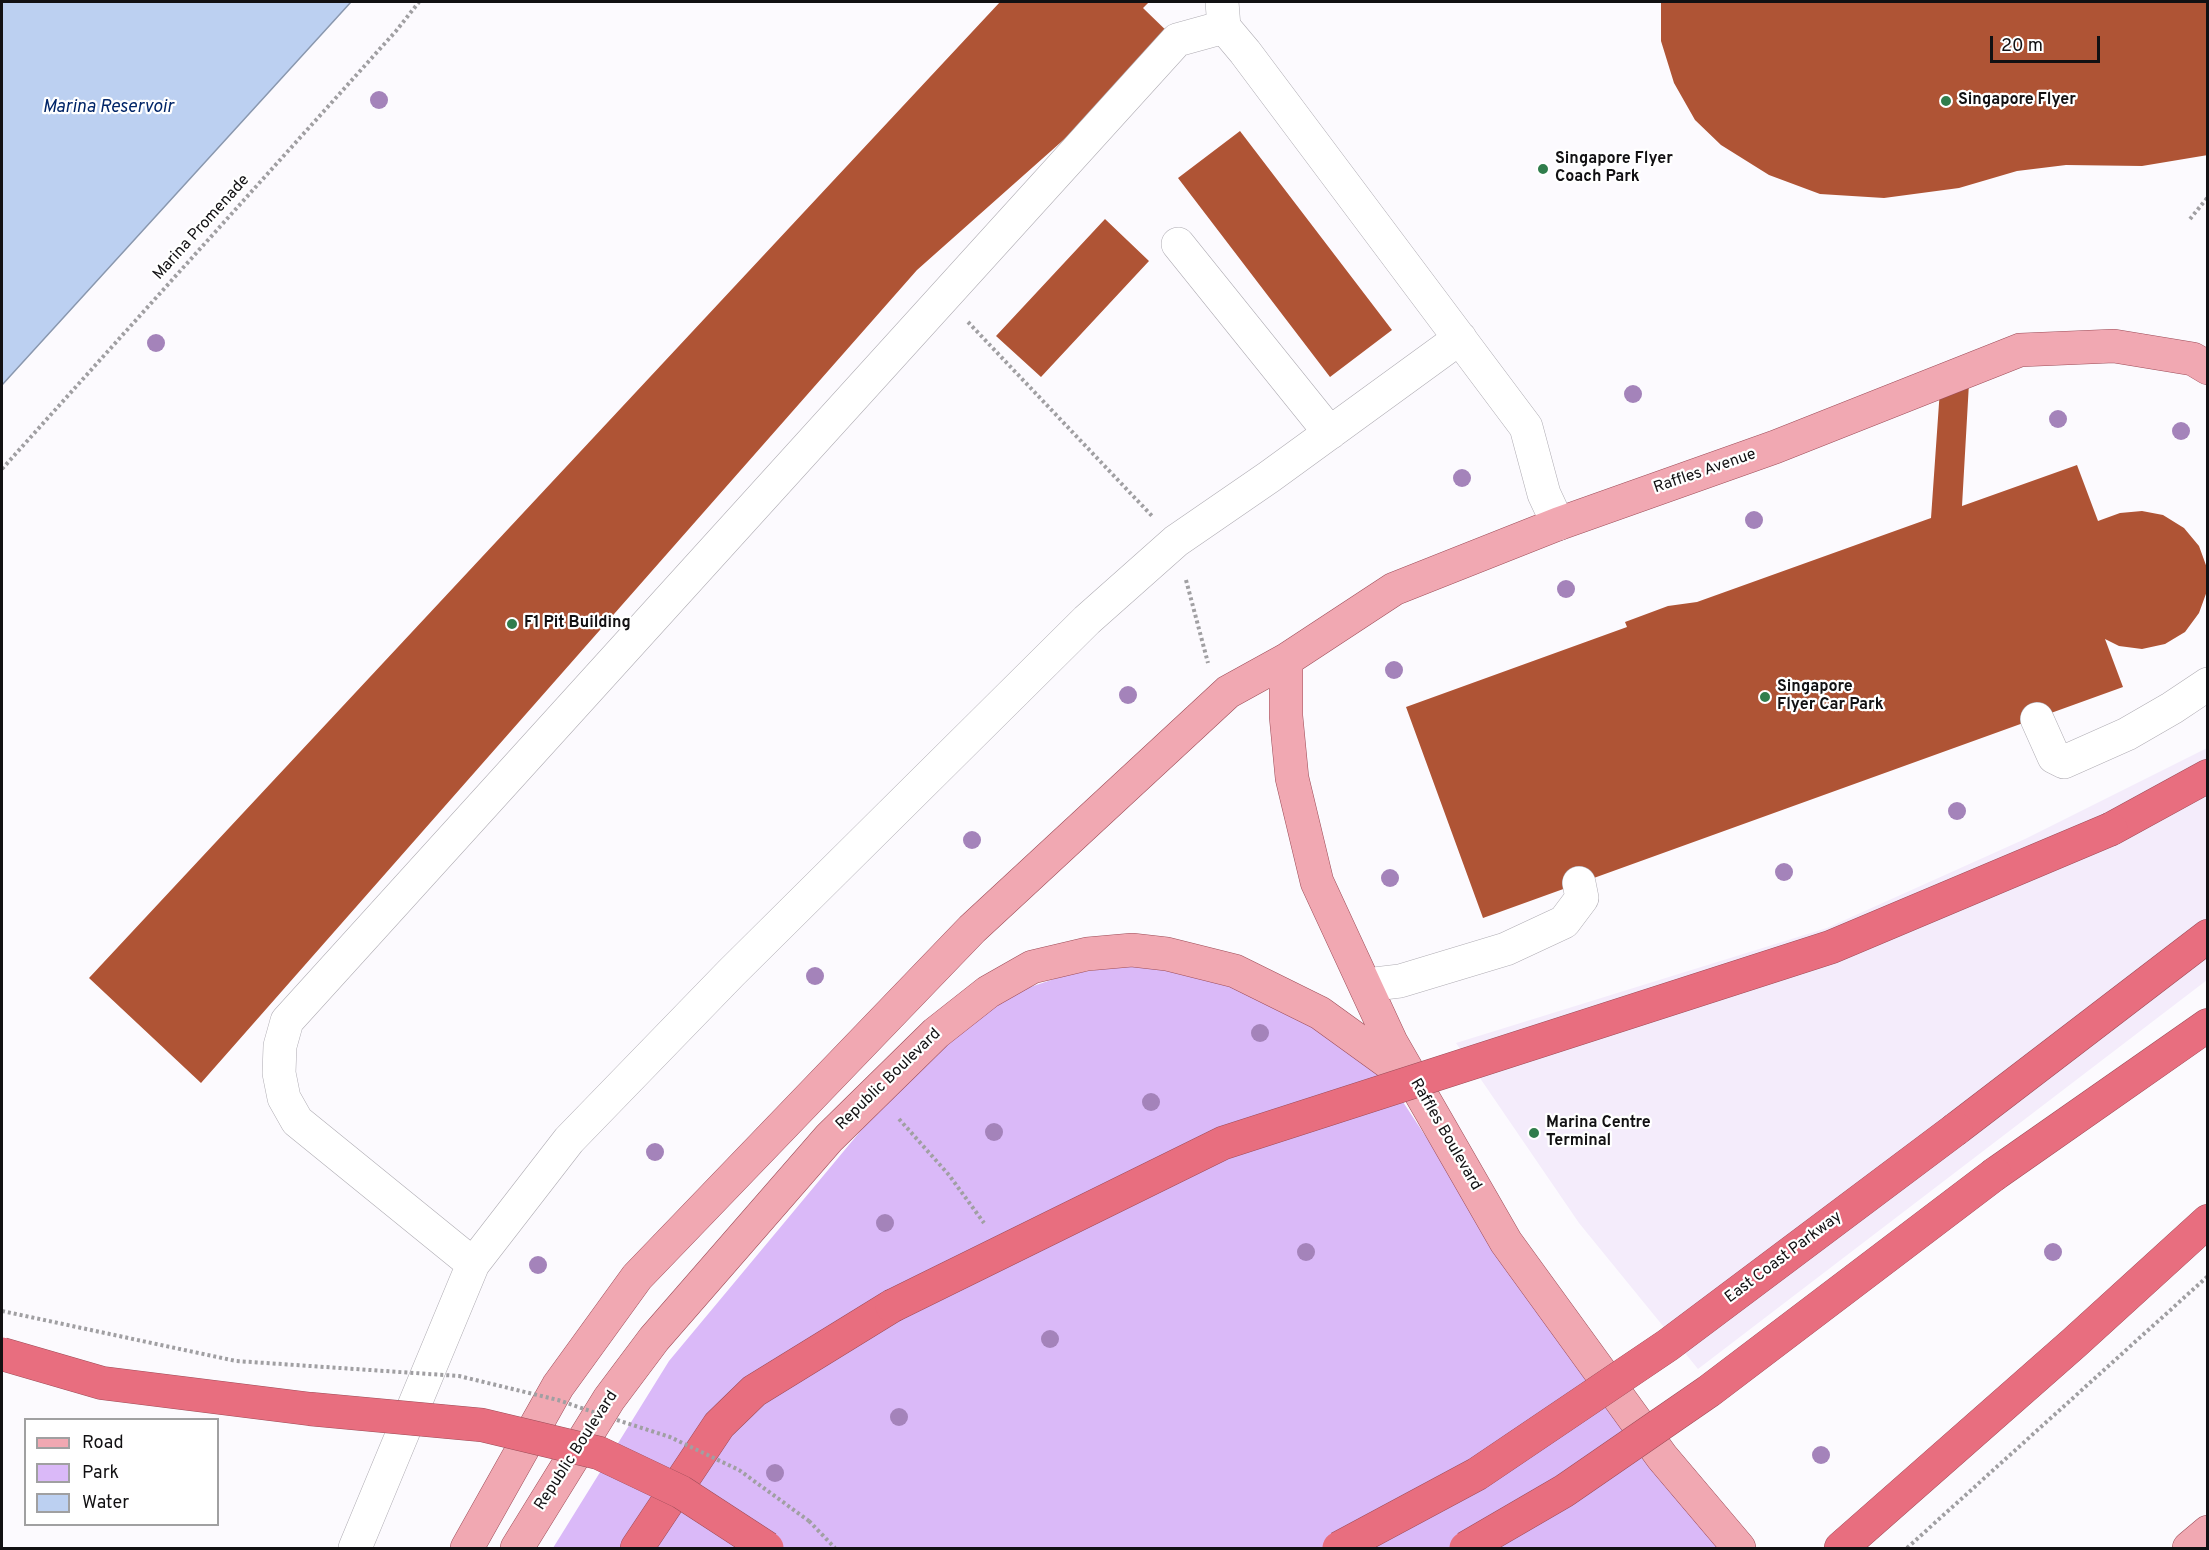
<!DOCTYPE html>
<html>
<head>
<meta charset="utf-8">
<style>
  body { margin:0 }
  #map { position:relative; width:2209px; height:1550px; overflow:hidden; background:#fcfafe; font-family:Overpass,sans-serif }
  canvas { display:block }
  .frame { position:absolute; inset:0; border:3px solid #121113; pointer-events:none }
  .legend { position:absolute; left:24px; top:1418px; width:195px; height:108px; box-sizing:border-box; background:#fff; border:2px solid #a0a0a1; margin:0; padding:8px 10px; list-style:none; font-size:18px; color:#121113 }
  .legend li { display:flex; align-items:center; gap:12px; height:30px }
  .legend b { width:30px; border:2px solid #a0a0a1 }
  .scale { position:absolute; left:1990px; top:36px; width:110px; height:27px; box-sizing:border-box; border:3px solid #121113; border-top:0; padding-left:8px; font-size:18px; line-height:21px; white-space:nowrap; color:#121113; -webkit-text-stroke:4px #fff; paint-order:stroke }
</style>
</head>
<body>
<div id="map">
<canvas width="2209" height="1550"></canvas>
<div class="frame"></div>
<ul class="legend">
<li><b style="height:8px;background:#f1a8b2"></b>Road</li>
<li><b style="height:16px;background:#dab9f8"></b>Park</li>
<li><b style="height:16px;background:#bcd0f1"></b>Water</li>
</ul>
<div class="scale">20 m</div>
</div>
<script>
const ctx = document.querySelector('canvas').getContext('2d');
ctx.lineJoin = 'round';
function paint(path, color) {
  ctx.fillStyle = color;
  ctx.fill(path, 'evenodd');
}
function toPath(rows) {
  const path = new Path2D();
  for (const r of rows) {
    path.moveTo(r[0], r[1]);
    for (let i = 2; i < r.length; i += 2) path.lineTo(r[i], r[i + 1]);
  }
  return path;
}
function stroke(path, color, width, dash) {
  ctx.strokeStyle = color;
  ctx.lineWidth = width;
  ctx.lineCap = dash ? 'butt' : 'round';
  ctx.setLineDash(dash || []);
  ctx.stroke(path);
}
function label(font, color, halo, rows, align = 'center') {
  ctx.font = font + ' Overpass,sans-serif';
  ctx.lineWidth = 4.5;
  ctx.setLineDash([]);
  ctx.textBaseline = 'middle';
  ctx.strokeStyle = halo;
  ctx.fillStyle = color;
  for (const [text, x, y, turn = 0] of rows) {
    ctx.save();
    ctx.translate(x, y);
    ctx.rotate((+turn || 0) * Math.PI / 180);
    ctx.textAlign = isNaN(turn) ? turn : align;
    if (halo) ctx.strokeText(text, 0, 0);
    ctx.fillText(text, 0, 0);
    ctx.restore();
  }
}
paint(toPath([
  [2207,748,2207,980,1698,1369,1579,1223,1456,1043,1827,928,2025,839]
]), '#f4ecfb');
paint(toPath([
  [1175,958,1374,1058,1467,1199,1736,1548,553,1548,669,1361,888,1098,983,1003,1069,974]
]), '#dab9f8');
const water = toPath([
  [2,2,351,2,2,385,2,2]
]);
paint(water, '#bcd0f1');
stroke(water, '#8997ae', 1.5);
paint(toPath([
  [1000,2,1149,2,1143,8,1176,40,917,270,201,1083,89,978],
  [1661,2,2208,2,2208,155,2142,166,2066,165,2017,171,1959,188,1884,198,1820,194,1769,175,1721,145,1695,120,1674,83,1661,41],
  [1240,131,1392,330,1330,377,1178,178],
  [1105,219,1149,261,1041,377,996,336],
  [1969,383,1962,506,2077,465,2098,521,2120,513,2142,511,2163,515,2184,528,2199,546,2207,568,2207,591,2199,613,2185,632,2165,644,2142,649,2119,646,2105,639,2123,687,1483,918,1406,707,1627,627,1625,622,1668,606,1697,602,1931,518,1940,389]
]), '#af5435');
const minor = toPath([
  [1222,2,1224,27,1245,52,1526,427,1544,494,1558,524],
  [1178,244,1330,433],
  [2037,719,2054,757,2064,762,2127,734,2172,708,2208,684],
  [1366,985,1400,981,1506,949,1564,922,1582,898,1579,883],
  [473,1264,297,1121,284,1098,279,1073,280,1046,287,1021,1177,40,1224,27],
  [355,1548,473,1264,569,1140,731,973,1087,620,1176,541,1269,477,1460,338]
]);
const major = toPath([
  [1286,660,1286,716,1292,778,1317,882,1391,1042,1506,1242,1662,1457,1739,1548],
  [467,1548,558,1386,637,1277,972,929,1228,692,1286,660,1394,589,1558,524,1775,447,2020,350,2114,346,2193,359,2208,368],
  [517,1548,609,1399,654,1339,829,1138,936,1033,988,992,1032,967,1087,954,1132,950,1167,954,1235,971,1320,1013,1414,1081],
  [2189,1548,2208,1532]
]);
const highway = toPath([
  [2111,829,2208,776],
  [1956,1129,2208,936],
  [1995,1174,2208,1025],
  [637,1548,719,1425,754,1391,892,1306],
  [1841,1548,2074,1343,2208,1221]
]);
stroke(minor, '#afacb3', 34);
stroke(major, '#9d4d59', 34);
stroke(highway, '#9d4d59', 34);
stroke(toPath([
  [2190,219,2208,197],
  [968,322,1153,517],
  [2,469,396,31,419,2],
  [1186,580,1208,663],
  [899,1119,949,1175,984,1223],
  [809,1521,835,1548],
  [1907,1548,2208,1276]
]), '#a09fa2', 4, [3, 3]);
stroke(minor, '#fff', 33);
stroke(major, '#f1a8b2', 33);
stroke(highway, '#e86e7f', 33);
const highwayBridge = toPath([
  [892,1306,1223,1143,1831,947,2111,829],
  [2,1354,102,1383,310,1409,482,1425,599,1453,681,1492,767,1548],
  [1339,1548,1477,1474,1668,1345,1956,1129],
  [1466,1548,1564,1491,1709,1391,1995,1174]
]);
stroke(highwayBridge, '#9d4d59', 34, []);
stroke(toPath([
  [2,1311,236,1361,459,1376,558,1400,599,1414],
  [617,1420,670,1437,739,1470,809,1521]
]), '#a09fa2', 4, [3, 3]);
stroke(highwayBridge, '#e86e7f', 33);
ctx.fillStyle = '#a483ba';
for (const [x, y] of [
  [379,100],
  [156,343],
  [1633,394],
  [2058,419],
  [2181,431],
  [1462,478],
  [1754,520],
  [1566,589],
  [1394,670],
  [1128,695],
  [1957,811],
  [972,840],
  [1784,872],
  [1390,878],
  [815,976],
  [1260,1033],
  [1151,1102],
  [994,1132],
  [655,1152],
  [885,1223],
  [1306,1252],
  [2053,1252],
  [538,1265],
  [1050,1339],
  [899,1417],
  [1821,1455],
  [775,1473]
]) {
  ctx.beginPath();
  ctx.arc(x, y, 9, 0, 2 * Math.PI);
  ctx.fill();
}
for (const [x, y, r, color] of [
  [1946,101,6,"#307d4c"],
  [1543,169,6,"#307d4c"],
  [512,624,6,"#307d4c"],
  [1765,697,6,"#307d4c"],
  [1534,1133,6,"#307d4c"]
]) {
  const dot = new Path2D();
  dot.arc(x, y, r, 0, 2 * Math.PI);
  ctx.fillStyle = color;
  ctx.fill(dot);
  stroke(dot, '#fff', 2);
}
label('bold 16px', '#121113', '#fff', [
  ["Singapore Flyer",1958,101],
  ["Singapore Flyer",1555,160],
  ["Coach Park",1555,178],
  ["F1 Pit Building",524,624],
  ["Singapore",1777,688],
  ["Flyer Car Park",1777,706],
  ["Marina Centre",1546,1124],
  ["Terminal",1546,1142]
], 'left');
label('16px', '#121113', '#fff', [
  ["Marina Promenade",202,228,-48],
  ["Raffles Avenue",1705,472,-19],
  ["Republic Boulevard",889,1080,-44],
  ["Raffles Boulevard",1445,1135,60],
  ["East Coast Parkway",1784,1258,-37],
  ["Republic Boulevard",577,1451,-57]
]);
label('italic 18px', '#002568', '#fff', [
  ["Marina Reservoir",108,108]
]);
</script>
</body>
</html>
